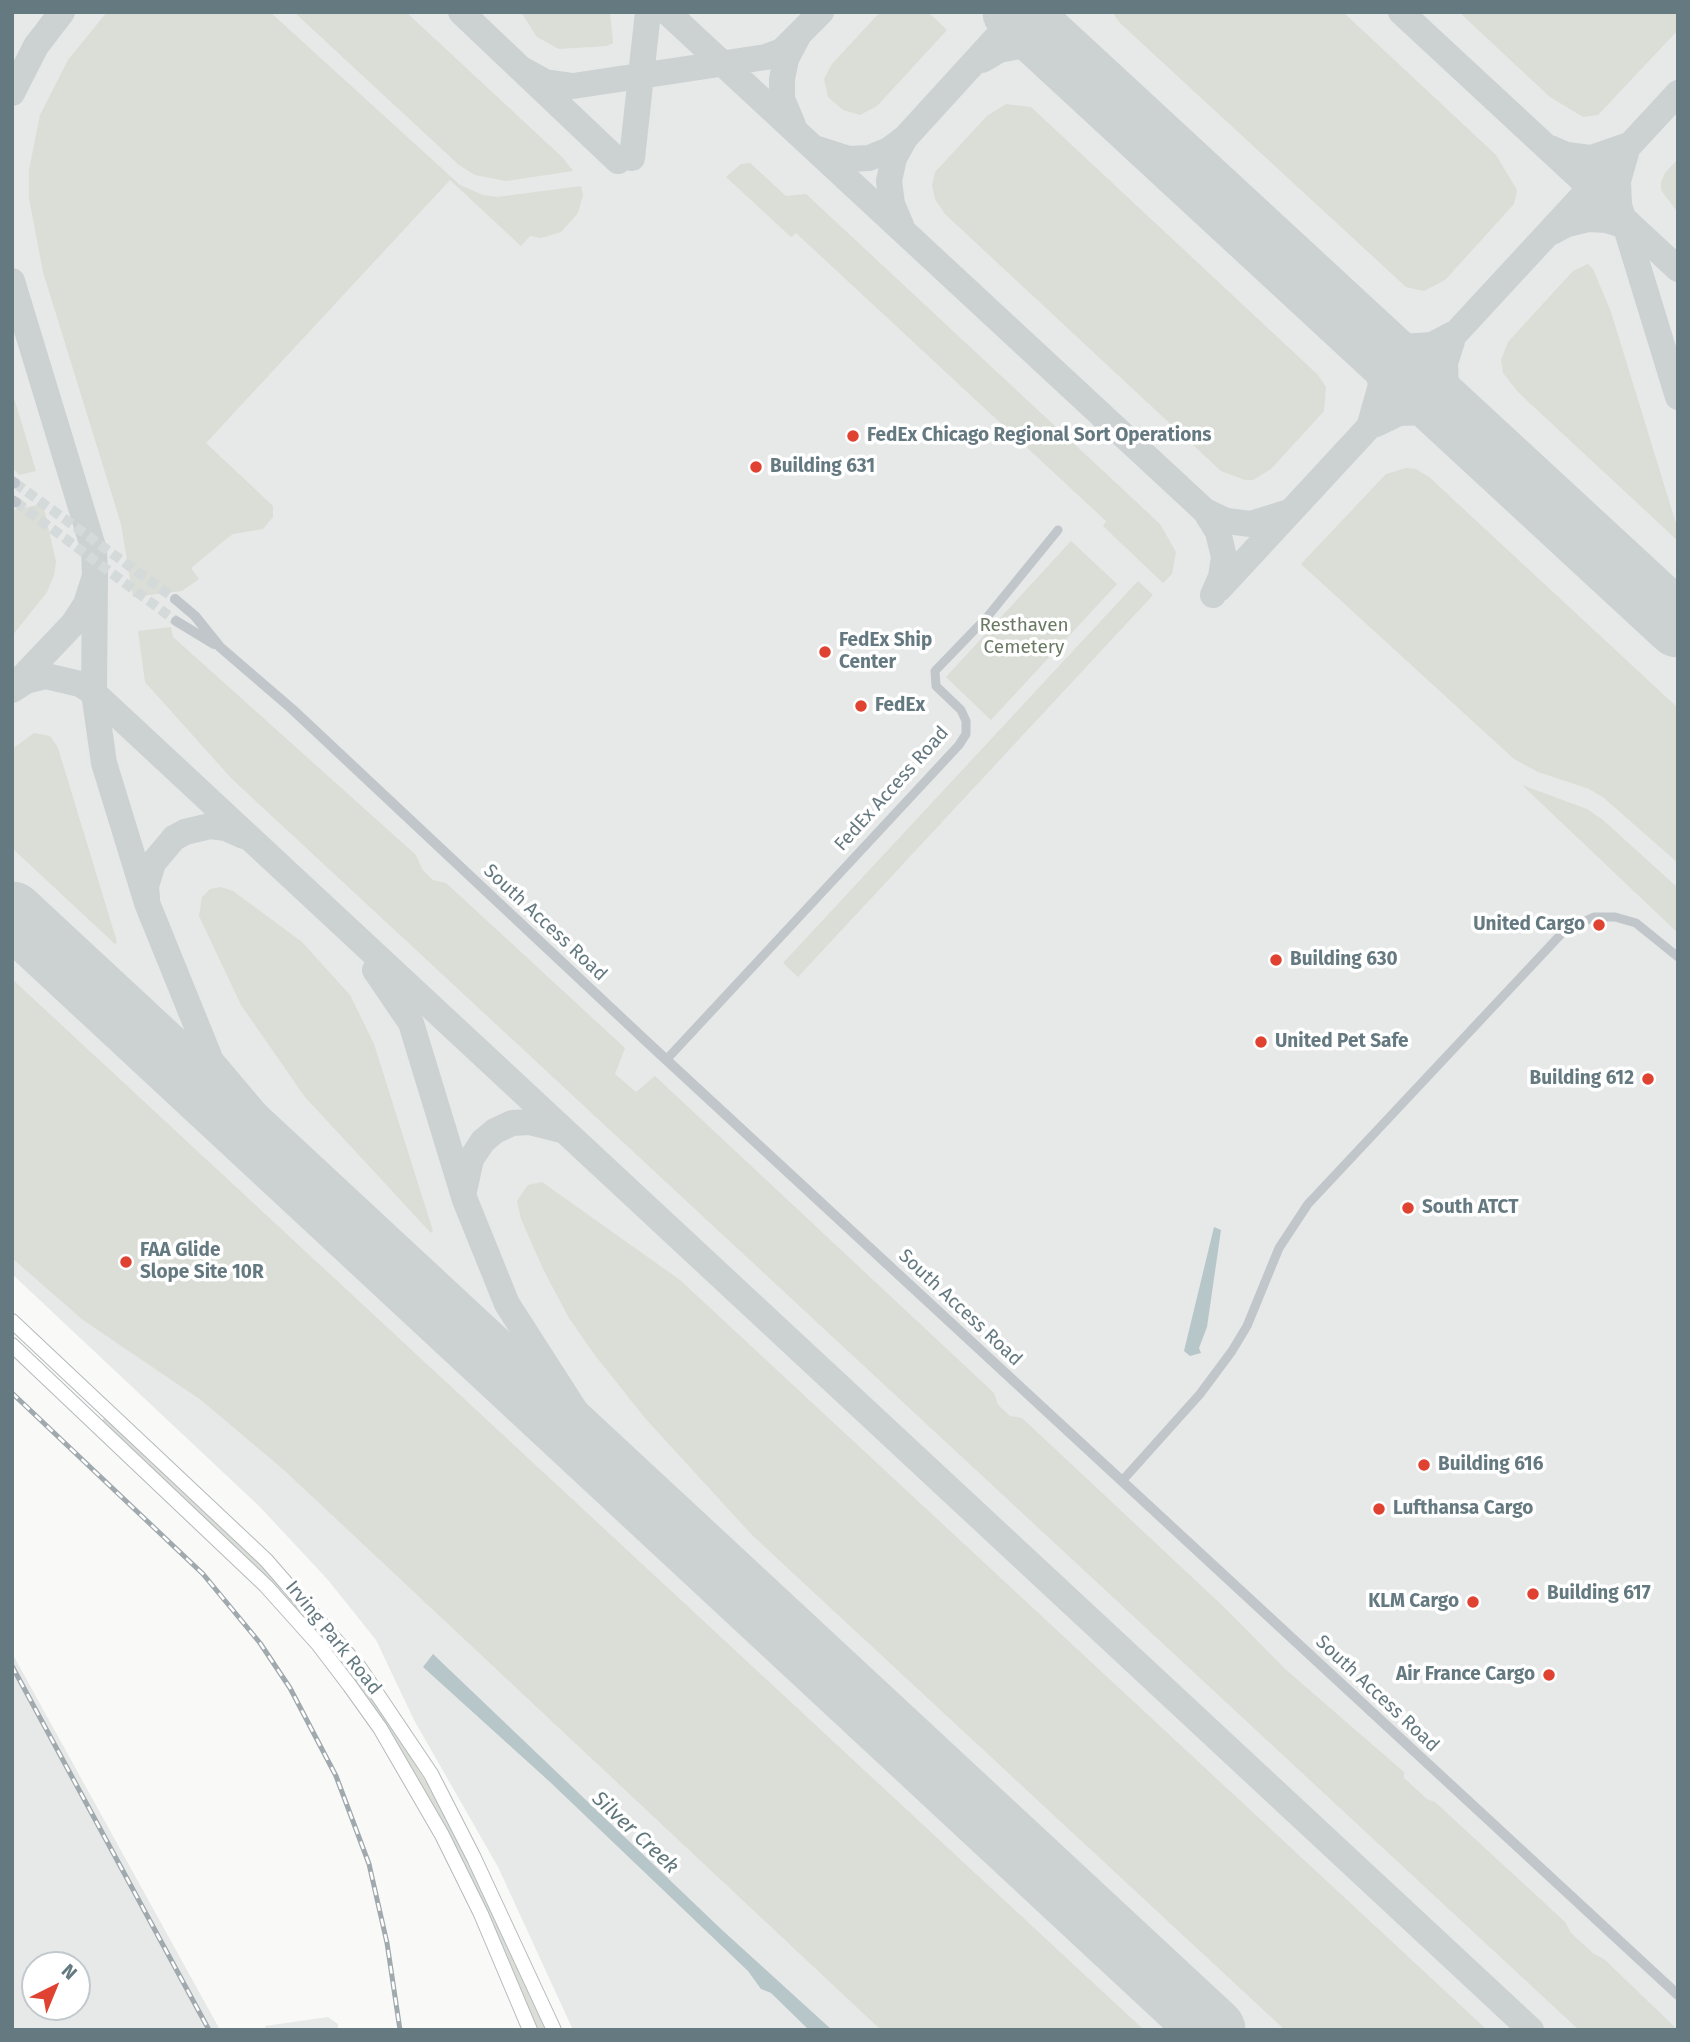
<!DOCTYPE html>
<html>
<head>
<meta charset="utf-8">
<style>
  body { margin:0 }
  #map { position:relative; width:1690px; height:2042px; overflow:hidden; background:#f9f9f7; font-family:"Fira Sans",sans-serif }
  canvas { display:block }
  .frame { position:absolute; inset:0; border:14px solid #657981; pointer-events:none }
  .north { position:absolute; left:21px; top:1951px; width:70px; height:70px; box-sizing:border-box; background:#fff; border:2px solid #c1c9cd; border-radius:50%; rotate:43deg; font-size:19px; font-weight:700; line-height:28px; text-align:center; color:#657981 }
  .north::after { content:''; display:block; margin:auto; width:24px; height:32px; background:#df4231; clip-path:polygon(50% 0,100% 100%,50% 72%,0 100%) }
</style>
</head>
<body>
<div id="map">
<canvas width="1690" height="2042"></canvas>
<div class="frame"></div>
<div class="north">N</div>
</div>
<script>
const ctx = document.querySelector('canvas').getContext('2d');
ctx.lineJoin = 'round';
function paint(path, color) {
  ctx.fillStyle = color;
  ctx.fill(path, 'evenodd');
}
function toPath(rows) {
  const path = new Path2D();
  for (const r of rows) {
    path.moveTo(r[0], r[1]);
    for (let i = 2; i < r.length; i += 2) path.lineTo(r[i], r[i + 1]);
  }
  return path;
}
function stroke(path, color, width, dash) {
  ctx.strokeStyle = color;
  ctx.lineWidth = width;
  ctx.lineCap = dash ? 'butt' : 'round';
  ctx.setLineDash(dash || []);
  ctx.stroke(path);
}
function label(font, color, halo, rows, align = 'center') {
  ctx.font = font + ' "Fira Sans",sans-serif';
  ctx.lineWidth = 7;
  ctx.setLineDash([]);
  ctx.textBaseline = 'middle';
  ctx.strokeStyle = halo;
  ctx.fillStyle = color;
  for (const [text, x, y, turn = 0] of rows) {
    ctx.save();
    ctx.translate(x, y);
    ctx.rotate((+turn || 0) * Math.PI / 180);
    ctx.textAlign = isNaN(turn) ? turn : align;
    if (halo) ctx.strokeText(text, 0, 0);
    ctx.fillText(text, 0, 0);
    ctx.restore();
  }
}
paint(toPath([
  [12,12,1678,12,1678,2030,573,2030,498,1867,414,1720,376,1640,328,1580,260,1507,12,1274],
  [12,1653,214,2019,220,2030,12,2030],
  [35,1965,77,1965,77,2007,35,2007],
  [328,2017,338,2024,338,2030,266,2030,265,2026]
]), '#e7e9e8');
paint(toPath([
  [107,12,270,12,460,185,483,195,497,197,581,186,583,195,578,213,561,232,541,238,530,236,521,246,450,180,206,443,273,506,273,517,263,529,233,534,226,539,191,568,199,579,182,591,133,597,121,524,43,272,29,198,29,170,40,115,68,60],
  [294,12,406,12,563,158,573,171,506,181,475,175,459,165],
  [521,12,610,12,613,43,607,46,559,49,537,37],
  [880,12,928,12,947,30,877,106,860,115,843,110,828,97,824,79,832,64],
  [1112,12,1343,12,1496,155,1517,190,1514,204,1445,280,1424,291,1406,287,1120,23],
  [1459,12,1678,12,1678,30,1598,115,1583,117,1550,97],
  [1006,104,1031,107,1318,375,1326,387,1324,411,1271,469,1253,480,1245,480,1221,471,945,214,935,199,932,185,935,172,987,116],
  [1678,159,1678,213,1661,190,1661,182,1665,173],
  [750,163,786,196,806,194,1160,524,1176,552,1172,574,1163,583,1103,526,1106,521,796,233,791,237,726,177,741,164],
  [1588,264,1593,269,1611,312,1678,530,1678,541,1519,393,1503,373,1501,360,1508,342,1573,271],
  [12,391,36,471,19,475,12,467],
  [1406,468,1416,469,1429,477,1678,708,1678,863,1604,798,1589,789,1538,772,1514,759,1301,564,1386,474],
  [43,504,56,562,54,575,47,592,12,636,12,510],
  [1071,541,1117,584,991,720,946,677],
  [1138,581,1153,595,798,977,783,963],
  [171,627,173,637,416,855,422,869,433,880,446,883,625,1048,615,1074,636,1092,655,1076,994,1393,998,1405,1010,1416,1022,1418,1226,1609,1285,1669,1404,1772,1404,1778,1427,1799,1435,1802,1565,1922,1571,1933,1594,1954,1604,1959,1678,2030,1579,2030,232,779,145,682,138,631],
  [34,733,50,736,58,748,117,942,115,944,12,848,12,749],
  [1522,785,1587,809,1603,820,1678,888,1678,933],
  [221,887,233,891,302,942,350,995,374,1044,433,1231,431,1233,305,1097,241,1005,199,916,202,897,210,889],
  [12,979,1144,2030,881,2030,284,1470,201,1400,83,1320,12,1258],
  [542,1182,680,1280,1487,2030,1285,2030,752,1535,645,1418,594,1354,569,1318,544,1271,521,1219,517,1201,528,1185],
  [105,1417,245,1549,295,1601,375,1701,441,1805,547,2030,535,2030,443,1823,403,1753,360,1690,101,1422]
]), '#daded6');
paint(toPath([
  [1214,1227,1221,1230,1207,1327,1199,1348,1201,1353,1190,1356,1184,1351],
  [433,1654,721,1929,832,2030,809,2030,771,1993,761,1989,748,1971,550,1782,423,1667]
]), '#b7c6c8');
stroke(toPath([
  [461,12,618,161],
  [667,12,1205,511,1218,532,1224,557,1221,577,1213,595],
  [1401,12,1678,269],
  [982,60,999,50,1019,46,1059,52,1052,12],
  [523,70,545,82,573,86,766,57,782,51,821,12],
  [12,93,36,46,62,12],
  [793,125,782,99,782,79,786,59,797,38],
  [1550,148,1566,155,1591,158,1626,146],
  [818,149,849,159,869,158,889,150,905,138,1020,12],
  [1626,153,1618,181,1619,205,1678,397],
  [632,158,648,12],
  [901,225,892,204,889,181,894,158,905,138],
  [1552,232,1567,224,1588,219,1607,220,1629,227],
  [12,281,94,550,95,576,86,604,73,624,16,684],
  [1365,337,1402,347,1432,345,1453,334],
  [1365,337,1376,361,1381,385,1370,424],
  [1452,341,1445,363,1446,392,1458,423],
  [1376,424,1399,413,1428,412,1458,423],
  [1205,511,1226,521,1251,524,1286,513],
  [95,576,94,693,104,763,147,903,211,1061,318,1188,399,1274],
  [1219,589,1678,93],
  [12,690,26,681,46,676,80,684,94,693,1531,2030],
  [147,898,146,886,153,863,174,838,185,832,210,826,226,828,244,836],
  [375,970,411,1023,465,1200,507,1304,584,1424,731,1583],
  [464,1191,471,1159,483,1141,495,1131,512,1123,529,1122,561,1130]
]), '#ccd1d2', 26);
stroke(toPath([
  [1015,12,1678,625],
  [12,914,1213,2030]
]), '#ccd1d2', 65);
stroke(toPath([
  [15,483,175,599],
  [16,502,176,621]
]), '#d4d9da', 10, [10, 5]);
const primary = toPath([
  [12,1321,266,1560,359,1667,431,1774,474,1858,554,2030],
  [12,1345,266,1586,318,1644,350,1686,380,1728,442,1835,481,1914,530,2030]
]);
stroke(primary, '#b4babd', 16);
stroke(toPath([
  [666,1060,959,745,966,734,966,721,961,710,936,686,935,671,988,616,1058,530],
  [1122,1481,1200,1394,1232,1351,1247,1326,1279,1248,1308,1204,1565,930,1594,917,1615,917,1636,923,1678,957]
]), '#c0c6c9', 9);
stroke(toPath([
  [12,481,15,483],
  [12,500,16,502],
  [175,599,195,616,220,647,292,709,646,1041,1678,1995],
  [176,621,214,644]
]), '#c0c6c9', 10);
stroke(primary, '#fff', 14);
const rail = toPath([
  [12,1393,203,1574,260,1643,290,1688,336,1776,369,1864,387,1943,400,2030],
  [12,1666,209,2030]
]);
stroke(rail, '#a0a9ad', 5);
stroke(rail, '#fff', 2.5, [8]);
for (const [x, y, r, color] of [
  [853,436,7,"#df4231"],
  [756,467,7,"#df4231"],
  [825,652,7,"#df4231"],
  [861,706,7,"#df4231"],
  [1599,925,7,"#df4231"],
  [1276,960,7,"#df4231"],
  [1261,1042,7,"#df4231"],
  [1648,1079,7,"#df4231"],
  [1408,1208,7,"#df4231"],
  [126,1262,7,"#df4231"],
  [1424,1465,7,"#df4231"],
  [1379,1509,7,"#df4231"],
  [1533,1594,7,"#df4231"],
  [1473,1602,7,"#df4231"],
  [1549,1675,7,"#df4231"]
]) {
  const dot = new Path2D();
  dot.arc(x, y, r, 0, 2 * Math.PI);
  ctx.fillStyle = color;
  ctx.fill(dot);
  stroke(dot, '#fff', 2.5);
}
label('bold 19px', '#657981', '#fff', [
  ["FedEx Chicago Regional Sort Operations",867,436],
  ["Building 631",770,467],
  ["FedEx Ship",839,641],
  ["Center",839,663],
  ["FedEx",875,706],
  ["United Cargo",1585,925,"right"],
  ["Building 630",1290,960],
  ["United Pet Safe",1275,1042],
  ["Building 612",1634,1079,"right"],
  ["South ATCT",1422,1208],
  ["FAA Glide",140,1251],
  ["Slope Site 10R",140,1273],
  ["Building 616",1438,1465],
  ["Lufthansa Cargo",1393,1509],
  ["Building 617",1547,1594],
  ["KLM Cargo",1459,1602,"right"],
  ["Air France Cargo",1535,1675,"right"]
], 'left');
label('19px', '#6a7964', '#fff', [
  ["Resthaven",1024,626],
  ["Cemetery",1024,648]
]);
label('19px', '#657981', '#fff', [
  ["FedEx Access Road",892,789,-48],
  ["South Access Road",545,923,43],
  ["South Access Road",960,1308,43],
  ["Irving Park Road",333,1638,51],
  ["South Access Road",1377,1694,43]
]);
label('italic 21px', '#60777b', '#fff', [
  ["Silver Creek",635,1833,43]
]);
</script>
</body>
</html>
